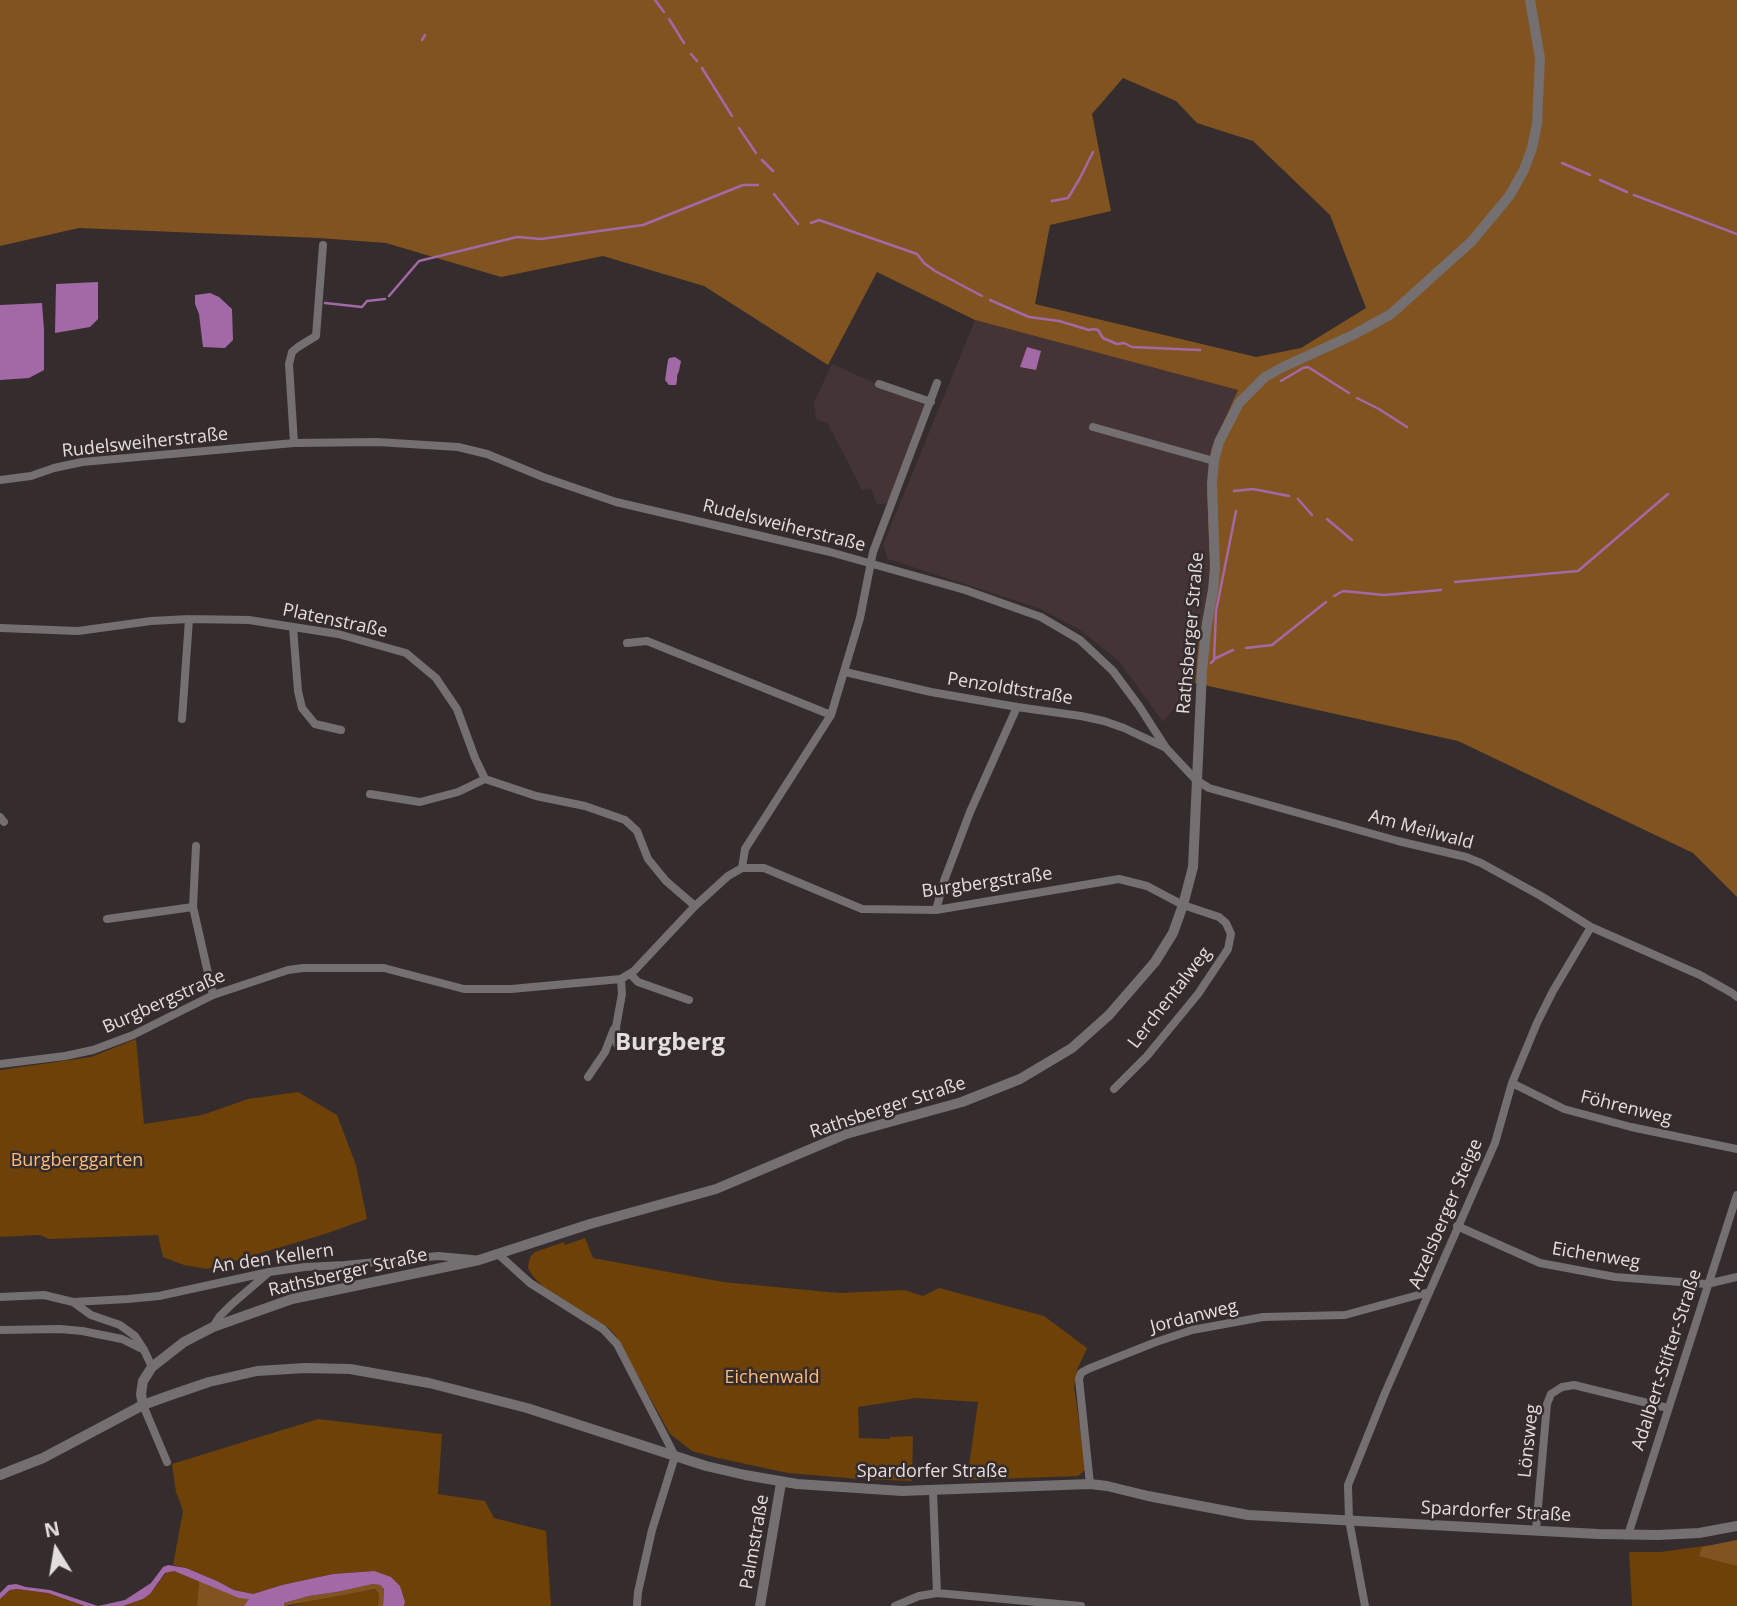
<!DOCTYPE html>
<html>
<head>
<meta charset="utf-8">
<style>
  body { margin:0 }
  #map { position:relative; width:1737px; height:1606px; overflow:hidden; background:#352c2d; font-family:"Open Sans",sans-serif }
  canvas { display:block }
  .north { position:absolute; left:21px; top:1515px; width:70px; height:70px; -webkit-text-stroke:5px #352c2d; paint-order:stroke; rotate:349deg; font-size:19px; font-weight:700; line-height:28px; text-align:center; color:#e4ddde }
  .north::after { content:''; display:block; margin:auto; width:24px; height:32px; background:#e4ddde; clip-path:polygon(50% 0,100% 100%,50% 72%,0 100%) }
</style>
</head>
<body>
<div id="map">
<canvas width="1737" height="1606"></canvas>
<div class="north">N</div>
</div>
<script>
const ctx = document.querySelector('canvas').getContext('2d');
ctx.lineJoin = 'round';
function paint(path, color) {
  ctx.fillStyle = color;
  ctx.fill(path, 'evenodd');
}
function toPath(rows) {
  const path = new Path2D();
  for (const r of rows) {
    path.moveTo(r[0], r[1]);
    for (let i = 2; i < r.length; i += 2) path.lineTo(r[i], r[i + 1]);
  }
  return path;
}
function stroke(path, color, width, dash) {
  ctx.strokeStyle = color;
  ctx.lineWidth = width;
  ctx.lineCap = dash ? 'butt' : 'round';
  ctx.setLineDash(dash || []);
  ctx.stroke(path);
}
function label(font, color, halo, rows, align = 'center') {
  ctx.font = font + ' "Open Sans",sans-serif';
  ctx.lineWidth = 5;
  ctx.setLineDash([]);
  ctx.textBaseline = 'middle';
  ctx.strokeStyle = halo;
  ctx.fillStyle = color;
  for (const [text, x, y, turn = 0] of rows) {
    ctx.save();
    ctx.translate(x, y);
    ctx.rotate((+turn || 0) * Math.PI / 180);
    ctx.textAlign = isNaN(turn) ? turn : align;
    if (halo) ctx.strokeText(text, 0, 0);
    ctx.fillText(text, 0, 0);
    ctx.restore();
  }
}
paint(toPath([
  [975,320,1239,390,1211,450,1207,493,1210,561,1209,586,1199,639,1195,683,1163,722,1119,661,1080,630,1041,609,888,559,883,545],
  [832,364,924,405,888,503,877,505,871,489,862,490,828,424,816,419,814,402]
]), '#443435');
paint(toPath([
  [136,1039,144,1124,202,1115,248,1099,298,1092,337,1115,356,1165,367,1219,325,1234,207,1269,184,1265,163,1257,158,1235,49,1239,40,1235,0,1237,0,1070,91,1057],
  [585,1238,593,1258,723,1282,839,1293,904,1290,923,1296,939,1288,1044,1316,1087,1348,1077,1370,1074,1387,1086,1469,1078,1476,967,1480,978,1402,916,1398,858,1407,859,1438,890,1439,890,1437,913,1436,912,1481,859,1479,788,1473,718,1458,692,1451,670,1434,616,1336,609,1328,542,1286,532,1275,528,1268,529,1261,531,1256,535,1252,564,1242,565,1245],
  [318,1419,442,1434,438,1494,485,1501,494,1518,546,1531,551,1606,404,1606,405,1602,373,1571,333,1574,282,1585,253,1594,234,1590,217,1581,186,1568,173,1565,183,1511,176,1492,172,1464],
  [1737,1540,1737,1606,1632,1606,1629,1552,1660,1552,1719,1544],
  [174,1571,199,1581,197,1606,123,1606,143,1599,150,1594,166,1573],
  [17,1589,48,1593,85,1606,0,1606,0,1599,11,1590],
  [375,1589,379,1594,378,1606,290,1606,327,1597]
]), '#6d4107');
paint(toPath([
  [0,0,1737,0,1737,897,1693,853,1458,741,1195,683,1199,639,1209,586,1210,561,1207,493,1211,450,1238,390,975,320,877,272,828,365,704,286,603,256,501,277,386,243,319,238,79,228,0,246],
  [1123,78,1176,101,1197,123,1253,141,1330,215,1366,308,1301,348,1256,357,1035,304,1050,225,1111,211,1092,114],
  [1737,1540,1737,1566,1699,1556,1702,1547],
  [199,1581,216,1588,250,1599,244,1606,197,1606],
  [373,1584,380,1585,384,1589,383,1606,378,1606,379,1594,375,1589,284,1606,284,1603,309,1596,337,1592]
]), '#805320');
paint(toPath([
  [98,282,98,319,90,327,55,333,56,284],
  [210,293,219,297,232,309,233,340,225,348,203,347,199,314,195,304,195,295],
  [42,303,44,330,44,370,29,378,0,380,0,305],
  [1027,347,1041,351,1036,370,1020,367],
  [675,357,681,361,679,371,677,376,677,381,676,385,669,385,665,380,668,360,669,358],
  [168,1565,186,1568,217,1581,234,1590,253,1594,282,1585,333,1574,374,1571,391,1577,400,1586,405,1602,404,1606,383,1606,384,1589,380,1585,373,1584,337,1592,309,1596,284,1603,284,1606,244,1606,249,1599,239,1598,174,1571,165,1573,150,1594,143,1599,123,1606,98,1606,125,1600,151,1583,163,1567],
  [16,1584,26,1587,50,1590,98,1606,85,1606,48,1593,17,1589,10,1590,0,1599,0,1593,8,1585]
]), '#a369a6');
stroke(toPath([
  [655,0,664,12],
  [669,19,684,43],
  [422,40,425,35],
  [691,54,697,61],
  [702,68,732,116],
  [739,128,756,153],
  [762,160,773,171],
  [1562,163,1590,175],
  [1600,180,1627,192],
  [774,194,798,224],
  [1634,195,1737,234],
  [1052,201,1068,198,1080,178,1093,152],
  [811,223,819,220,917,254,924,263,935,271,982,296],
  [389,296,419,261,517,237,541,239,643,225,743,185,758,185],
  [990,300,1029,317,1059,321,1089,330,1093,329,1098,330,1103,338,1117,344,1124,343,1132,347,1200,350],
  [325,303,362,307,367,301,385,299],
  [1281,381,1303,368,1308,367,1349,393],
  [1357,398,1379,409,1407,427],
  [1234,491,1253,489,1289,496],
  [1298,499,1312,515],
  [1327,519,1352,540],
  [1455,582,1578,571,1668,494],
  [1334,596,1343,591,1384,595,1441,590],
  [1246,648,1272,645,1326,602],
  [1214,659,1233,650],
  [1211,663,1214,660,1216,611,1236,511]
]), '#a369a6', 2.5);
stroke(toPath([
  [879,384,931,402],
  [1093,427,1214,461],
  [294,443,289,364,292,352,298,347,316,336,323,245],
  [0,480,31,476,54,468,82,462,294,443,377,442,458,447,487,454,543,477,616,502,830,552,965,590,1041,617,1080,640,1113,671,1139,706,1166,748,1196,780,1209,788,1398,841,1466,857,1481,863,1541,896,1591,927,1700,975,1732,993,1737,997],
  [293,627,298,691,302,708,315,724,341,730],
  [0,628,78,631,151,621,189,619,249,620,338,634,406,653,436,678,457,709,475,758,485,779,536,796,585,806,625,820,637,831,648,859,666,881,695,906],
  [627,643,647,641,831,715],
  [845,672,931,692,1017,707,1081,716,1104,721,1124,728,1164,747],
  [182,719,189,619],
  [370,794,420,802,458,792,485,779],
  [0,817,4,822],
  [196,846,193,907,213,995],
  [742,868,745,849,831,715,860,618,873,552,937,383],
  [936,910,944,881,970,812,1017,707],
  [107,919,193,907],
  [630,974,638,982,689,1000],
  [617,1044,616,1027,622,994,621,979],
  [0,1064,65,1056,93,1050,133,1035,213,995,288,970,303,968,384,968,464,989,511,989,621,979,634,971,695,906,728,876,742,868,764,868,862,909,936,910,1119,879,1147,886,1183,905,1219,917,1226,923,1231,934,1228,949,1198,994,1147,1056,1114,1089],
  [588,1077,605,1052,614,1029],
  [1512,1083,1564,1109,1631,1127,1737,1149],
  [1457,1226,1540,1263,1615,1277,1707,1284,1737,1277],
  [498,1254,530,1283,603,1329,617,1344,675,1456,652,1530,638,1592,637,1606],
  [0,1297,44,1295,73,1302,128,1299,159,1296,269,1272,305,1267,345,1265,438,1256,472,1259],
  [73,1302,91,1315,120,1325,135,1336,144,1350],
  [213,1327,220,1316,232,1304,268,1273],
  [0,1330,60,1329,82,1331,122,1339,144,1350,152,1367],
  [143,1405,167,1462],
  [1090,1484,1079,1379,1081,1373,1088,1369,1156,1342,1192,1330,1263,1317,1345,1315,1429,1292],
  [933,1491,937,1593],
  [1536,1530,1547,1404,1551,1394,1562,1387,1574,1385,1668,1408],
  [1628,1535,1737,1195],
  [895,1606,919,1596,937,1593,1081,1606],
  [1365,1606,1349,1520,1348,1485,1385,1393,1495,1143,1512,1083,1537,1023,1553,991,1591,927]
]), '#746f71', 8);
stroke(toPath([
  [143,1405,141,1394,143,1381,152,1367,184,1342,213,1327,292,1299,479,1260,590,1224,716,1189,846,1134,962,1102,1020,1079,1072,1048,1109,1015,1155,962,1173,933,1183,905,1193,867,1202,671,1207,623,1213,590,1215,569,1212,483,1214,461,1219,442,1239,403,1265,377,1283,367,1353,335,1391,314,1472,241,1510,195,1524,170,1532,148,1537,124,1540,58,1530,0],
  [0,1475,43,1458,143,1405,168,1396,209,1382,257,1371,305,1368,350,1369,429,1383,527,1408,706,1466,745,1475,797,1484,902,1491,1090,1484,1107,1486,1148,1496,1248,1515,1598,1534,1658,1535,1699,1533,1737,1526],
  [760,1606,781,1483]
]), '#746f71', 10);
label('18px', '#e4ddde', '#352c2d', [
  ["Rudelsweiherstraße",145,443,-6],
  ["Rudelsweiherstraße",784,526,14],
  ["Platenstraße",335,621,12],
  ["Rathsberger Straße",1191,633,-85],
  ["Penzoldtstraße",1010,689,9],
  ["Am Meilwald",1421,830,15],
  ["Burgbergstraße",987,883,-8],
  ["Lerchentalweg",1170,998,-52],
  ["Burgbergstraße",164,1002,-24],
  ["Rathsberger Straße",888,1108,-18],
  ["Föhrenweg",1626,1108,14],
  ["Atzelsberger Steige",1446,1214,-67],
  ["Eichenweg",1596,1256,9],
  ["An den Kellern",273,1259,-8],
  ["Rathsberger Straße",348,1273,-13],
  ["Jordanweg",1194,1317,-14],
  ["Adalbert-Stifter-Straße",1667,1360,-72],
  ["Lönsweg",1529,1441,-84],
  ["Spardorfer Straße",932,1472],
  ["Spardorfer Straße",1496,1512,3],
  ["Palmstraße",755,1542,-80]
]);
label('18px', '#fdbc78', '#352c2d', [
  ["Burgberggarten",77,1161],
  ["Eichenwald",772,1378]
]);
label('bold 24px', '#e4ddde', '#352c2d', [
  ["Burgberg",670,1043]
]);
</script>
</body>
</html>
